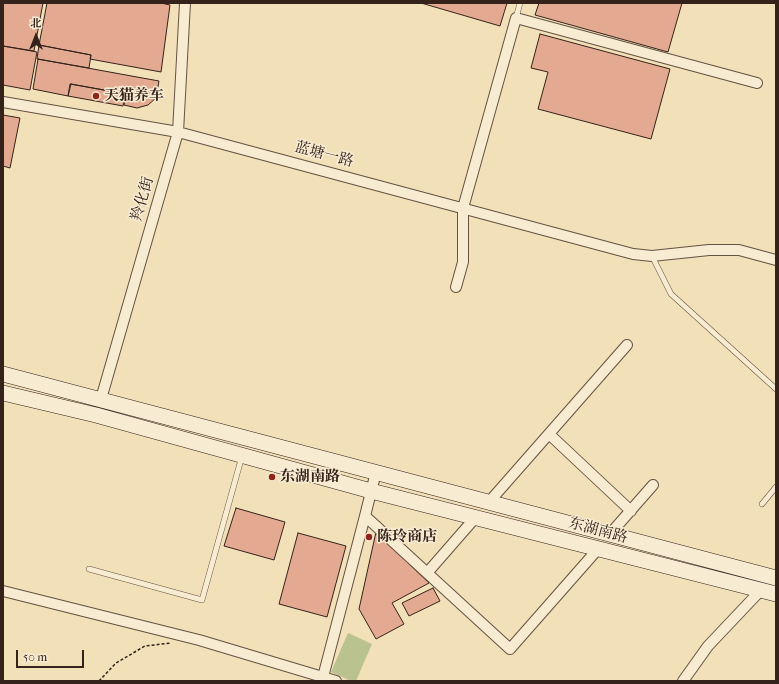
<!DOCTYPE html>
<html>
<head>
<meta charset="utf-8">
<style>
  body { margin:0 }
  #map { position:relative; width:779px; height:684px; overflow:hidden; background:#f2e0b9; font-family:"IM FELL French Canon","Noto Serif SC",serif }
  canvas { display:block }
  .frame { position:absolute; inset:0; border:4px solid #34221b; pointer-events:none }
  .north { position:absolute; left:16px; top:16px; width:40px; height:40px; -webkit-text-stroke:3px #f7ebd2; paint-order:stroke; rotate:0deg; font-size:11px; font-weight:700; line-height:16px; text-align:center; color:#34221b }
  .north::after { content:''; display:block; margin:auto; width:14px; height:18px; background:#34221b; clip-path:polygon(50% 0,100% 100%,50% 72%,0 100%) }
  .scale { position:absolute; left:16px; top:650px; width:68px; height:18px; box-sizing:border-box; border:2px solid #34221b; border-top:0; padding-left:5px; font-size:12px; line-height:14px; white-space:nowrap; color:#34221b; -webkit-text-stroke:3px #f7ebd2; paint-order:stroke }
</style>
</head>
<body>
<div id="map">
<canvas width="779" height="684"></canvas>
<div class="frame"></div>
<div class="north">北</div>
<div class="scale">50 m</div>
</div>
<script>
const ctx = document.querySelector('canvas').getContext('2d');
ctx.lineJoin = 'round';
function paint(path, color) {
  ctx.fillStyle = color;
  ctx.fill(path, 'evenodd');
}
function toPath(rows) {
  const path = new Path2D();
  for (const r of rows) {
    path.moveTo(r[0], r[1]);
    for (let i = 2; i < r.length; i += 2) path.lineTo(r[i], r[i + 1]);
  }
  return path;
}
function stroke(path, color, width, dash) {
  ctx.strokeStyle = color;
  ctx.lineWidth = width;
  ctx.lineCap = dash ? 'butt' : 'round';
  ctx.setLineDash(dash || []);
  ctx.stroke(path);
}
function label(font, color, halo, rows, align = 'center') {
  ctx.font = font + ' "IM FELL French Canon","Noto Serif SC",serif';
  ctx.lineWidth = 3;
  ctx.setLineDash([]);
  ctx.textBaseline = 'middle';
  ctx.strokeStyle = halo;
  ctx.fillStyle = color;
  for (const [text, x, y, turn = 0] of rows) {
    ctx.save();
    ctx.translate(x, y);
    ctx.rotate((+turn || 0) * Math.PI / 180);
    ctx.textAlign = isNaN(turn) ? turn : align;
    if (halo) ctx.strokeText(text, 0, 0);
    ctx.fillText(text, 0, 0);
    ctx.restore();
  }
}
paint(toPath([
  [348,633,372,644,356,681,351,681,331,672]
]), '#bac28f');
const building = toPath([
  [3,3,43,3,34,51,3,46,3,3],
  [47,3,161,3,170,5,161,72,90,59,91,55,39,45,47,3],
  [421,3,507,3,500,26,421,3],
  [539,3,682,3,668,52,535,15,539,3],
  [540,34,670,69,651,139,538,109,548,72,531,68,540,34],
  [39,45,91,55,89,68,37,59,39,45],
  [3,46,37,52,30,90,3,85,3,46],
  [38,59,159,81,156,98,148,105,137,108,124,105,126,94,70,84,68,96,33,89,38,59],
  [71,84,126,94,123,106,68,96,71,84],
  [3,115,20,118,10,168,3,166,3,115],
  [236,508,285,522,274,560,224,546,236,508],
  [376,532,429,583,392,603,404,624,376,639,359,609,376,532],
  [298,533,346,546,327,617,279,604,298,533],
  [433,588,440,601,409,616,402,603,433,588]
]);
paint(building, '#e3a991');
stroke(building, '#34221b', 1);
const service = toPath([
  [516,18,520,3],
  [652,256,671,294,776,389],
  [762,504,776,487],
  [89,569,202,600,242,456]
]);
const minor = toPath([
  [3,102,178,132,633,254,652,256,709,250,739,250,776,260],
  [456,287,463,262,463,208,516,18,757,83],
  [101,399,178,132,185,3],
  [549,434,631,511],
  [376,472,365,516,510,649,598,549],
  [489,502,627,345],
  [610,534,653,485],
  [427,573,475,518],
  [3,591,199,640,336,681],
  [323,677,365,516],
  [683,681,708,646,761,590]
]);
const secondary = toPath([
  [3,374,776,578],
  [3,393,96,415,371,491,776,594]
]);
stroke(service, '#645242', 6);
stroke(minor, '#645242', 12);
stroke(secondary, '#34221b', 16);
stroke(toPath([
  [99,681,116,663,145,646,171,643]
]), '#34221b', 1.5, [3, 2]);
stroke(service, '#f7ebd2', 5);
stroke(minor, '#f7ebd2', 10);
stroke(secondary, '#f7ebd2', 15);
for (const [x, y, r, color] of [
  [96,96,4,"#8f2418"],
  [272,477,4,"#8f2418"],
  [369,537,4,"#8f2418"]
]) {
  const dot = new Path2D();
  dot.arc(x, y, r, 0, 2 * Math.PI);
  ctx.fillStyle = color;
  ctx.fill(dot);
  stroke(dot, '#f7ebd2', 1.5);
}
label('bold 15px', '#34221b', '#f7ebd2', [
  ["天猫养车",104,96],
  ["东湖南路",280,477],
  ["陈玲商店",377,537]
], 'left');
label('15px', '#34221b', '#f7ebd2', [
  ["蓝塘一路",324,155,15],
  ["羚化街",143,199,-74],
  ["东湖南路",598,531,15]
]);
</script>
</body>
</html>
